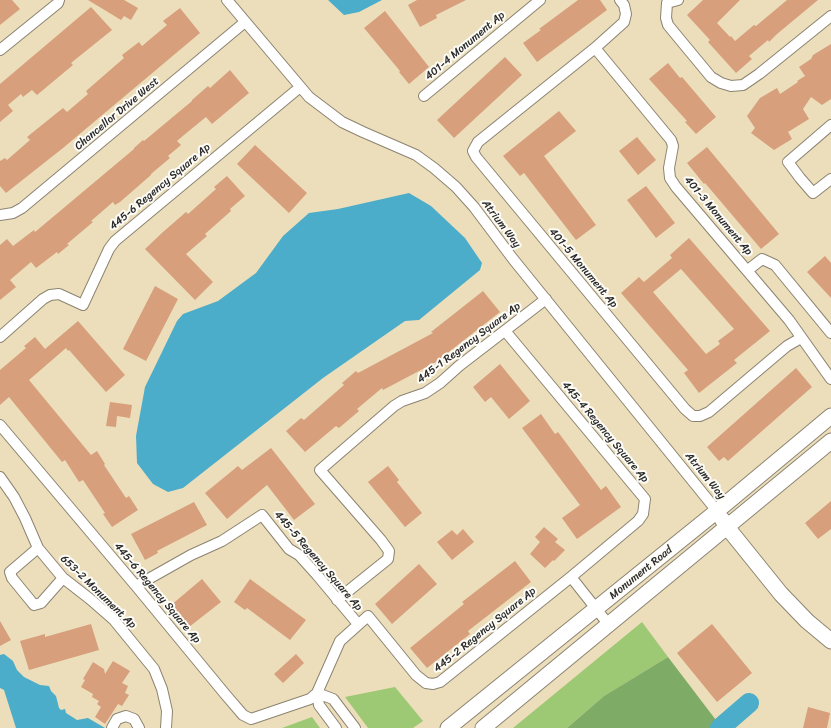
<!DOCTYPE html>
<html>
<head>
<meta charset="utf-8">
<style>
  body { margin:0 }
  canvas { display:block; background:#ecdeba }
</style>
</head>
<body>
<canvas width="831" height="728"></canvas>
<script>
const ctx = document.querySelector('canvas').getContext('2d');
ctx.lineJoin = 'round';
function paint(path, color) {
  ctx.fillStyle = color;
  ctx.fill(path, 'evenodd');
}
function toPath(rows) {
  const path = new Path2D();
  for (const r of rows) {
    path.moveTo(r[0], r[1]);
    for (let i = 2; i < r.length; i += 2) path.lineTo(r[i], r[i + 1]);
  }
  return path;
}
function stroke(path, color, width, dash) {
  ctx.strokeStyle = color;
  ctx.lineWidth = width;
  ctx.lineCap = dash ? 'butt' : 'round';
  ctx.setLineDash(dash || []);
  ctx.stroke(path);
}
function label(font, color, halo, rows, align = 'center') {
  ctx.font = font + ' Sriracha,sans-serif';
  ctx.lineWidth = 4;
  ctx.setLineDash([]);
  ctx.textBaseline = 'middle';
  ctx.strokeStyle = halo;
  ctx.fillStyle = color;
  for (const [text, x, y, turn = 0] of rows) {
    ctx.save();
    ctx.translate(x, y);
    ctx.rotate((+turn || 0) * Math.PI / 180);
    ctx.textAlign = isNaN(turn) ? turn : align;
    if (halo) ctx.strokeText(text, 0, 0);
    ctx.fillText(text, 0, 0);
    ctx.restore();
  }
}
paint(toPath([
  [642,622,668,657,604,696,567,728,513,728],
  [395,687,423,721,413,728,368,728,345,697],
  [312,717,320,728,282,728]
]), '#9dc874');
paint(toPath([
  [668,657,722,728,567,728,604,696]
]), '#7eac66');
paint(toPath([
  [328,0,382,0,359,12,344,15],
  [409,193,431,206,465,238,482,263,480,270,419,320,405,321,323,378,183,488,168,492,153,484,137,463,136,436,145,387,177,321,183,314,218,301,256,273,283,236,309,213,338,209],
  [4,654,13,661,17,670,24,677,40,685,49,686,51,691,56,696,59,708,61,710,65,709,66,713,77,720,88,718,105,728,16,728,4,690,0,688,0,655]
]), '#4badca');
stroke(toPath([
  [720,728,749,703]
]), '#4badca', 20);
paint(toPath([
  [0,0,12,0,20,9,0,25],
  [88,0,124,0,138,8,131,20,124,16,121,20],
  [417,0,466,0,436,15,437,18,420,27,408,5],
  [578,0,600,0,607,10,537,62,523,43,541,30,539,29],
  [703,0,740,0,717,23,730,37,731,36,735,41,754,25,756,26,787,0,818,0,777,34,769,42,768,40,749,56,752,59,736,73,708,42,710,40,687,15],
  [91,7,112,30,71,63,73,65,37,95,32,90,23,97,21,94,8,105,13,111,0,122,0,84],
  [180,8,200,33,63,148,6,193,0,186,0,161,5,158,7,160,30,140,27,137,63,108,67,112,88,94,86,91,124,58,122,55,139,42,142,46,167,25,163,21],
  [385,11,429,67,409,84,399,72,400,71,364,28],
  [831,44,831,99,822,105,811,97,803,109,809,119,788,132,792,139,774,150,751,133,755,128,747,116,760,98,777,88,780,94,798,82,797,81,805,76,799,67,811,59,813,55],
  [505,57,522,75,454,138,437,120],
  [668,63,680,78,682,77,716,117,696,134,685,122,687,121,649,79],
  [230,70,249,93,212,124,206,117,184,135,177,141,181,145,168,156,170,158,151,174,151,175,120,202,115,205,113,202,91,221,93,222,67,244,69,245,58,254,57,252,36,268,31,262,10,280,16,287,0,300,0,245,7,239,13,246,34,230,35,232,134,149,134,148,143,140,144,141,192,101,192,100,208,86,210,88],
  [559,111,576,131,544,156,596,225,576,240,524,173,520,176,503,156],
  [637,137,656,160,638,175,619,151],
  [255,145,307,193,289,213,237,164],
  [707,147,779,234,761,249,705,183,704,184,687,163],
  [227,176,245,196,230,209,231,211,205,234,207,236,186,254,213,282,195,300,145,249,163,232,186,212,188,214,216,189,214,187],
  [646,186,675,223,656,238,627,200],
  [689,238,770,331,734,360,737,363,699,393,684,373,688,370,621,293,639,277,644,282,672,258,670,255],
  [681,269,734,329,718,341,720,344,706,354,653,292],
  [825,256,831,263,831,298,807,272],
  [155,286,178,299,146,361,123,349],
  [483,291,500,312,436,362,383,390,382,388,357,409,359,411,339,428,336,426,305,452,286,431,301,418,304,420,344,385,342,383,356,371,358,373,433,333,431,332],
  [78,321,125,375,106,392,69,350,68,351,66,348,29,380,91,455,97,451,105,464,104,465,126,498,129,496,138,510,112,527,103,514,105,513,83,480,79,482,65,460,62,462,9,397,0,405,0,370,26,348,24,346,35,337,45,349],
  [500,364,530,401,509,419,491,397,485,402,473,387],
  [796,368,812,387,728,461,724,457,719,461,707,447],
  [110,402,132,405,130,418,117,416,116,427,106,426],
  [541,414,555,434,558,432,601,490,606,486,621,507,577,539,562,518,580,505,522,428],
  [271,448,315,504,294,520,267,485,227,519,205,493,238,466,242,470],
  [388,466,399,480,397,482,422,513,405,527,368,482],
  [831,501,831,529,818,539,805,523],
  [194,502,207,525,157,551,158,553,145,560,131,534],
  [544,527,558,539,555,542,565,550,554,561,553,560,545,568,530,554,540,542,535,537],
  [463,529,474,542,452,560,437,542,452,530,457,535],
  [515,561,531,582,468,631,470,634,427,668,410,648,464,604,462,602],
  [419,564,437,584,392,624,375,604],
  [202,579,221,602,189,627,185,622,181,626,170,614,174,611,170,606],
  [250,579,306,620,290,640,247,608,245,610,234,602],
  [0,621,11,640,0,646],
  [91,624,99,650,29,670,20,641,45,634,45,637],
  [712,624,752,673,717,702,677,653],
  [296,654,304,663,283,683,274,674],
  [113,661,130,671,122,683,128,686,125,693,129,695,122,706,118,704,105,724,95,717,101,707,97,704,99,701,92,697,93,694,81,687,85,680,83,679,93,662,104,669,105,674],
  [808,707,830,713,827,728,803,728]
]), '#d79f7c');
const street = toPath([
  [227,0,309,97,342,122,363,132,416,155,434,168,456,187,474,207,513,259,717,511],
  [620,0,624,5,626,14,624,22,595,48,478,142,473,151,476,157,685,409,693,416,700,416,709,412,787,346,801,338],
  [667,3,666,18,668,25,682,42,711,77,721,83,731,86,743,85,759,74,831,16],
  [667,3,678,0],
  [595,48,671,140,673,146,669,168,670,178,676,187,789,320,831,379],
  [0,50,58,3,59,0],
  [424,96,540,0],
  [831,125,788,162,800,178,813,193,831,179],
  [0,215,13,213,22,208,245,22],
  [748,270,762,259,775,265,831,333],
  [0,337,43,299,50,295,59,294,83,305,109,249,115,241,299,88],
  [0,425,136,586,225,694,243,715,251,719,310,699,317,693,340,641,368,616,416,675,426,683,433,684,440,682,571,577,638,521,643,514,645,499,506,332],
  [0,477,14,497,25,518,38,548,63,578,90,599,114,620,154,669,162,689,167,711,166,728],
  [38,548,10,572,12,578,30,600,34,605,41,603,63,578],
  [571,577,609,625],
  [136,586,191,555,222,541,262,515,289,549,299,555,317,575,358,624],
  [337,600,388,559,389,551,381,540,320,470,394,406,402,401,425,393,440,383,459,366,546,299],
  [317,693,333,699,355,728],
  [317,693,319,705,336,728],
  [112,728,117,719,126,716,134,719,139,728]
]);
const secondary = toPath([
  [722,519,727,527,781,594,807,621,831,641],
  [448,728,717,511,831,416],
  [483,728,831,441]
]);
stroke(street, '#8c8472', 12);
stroke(secondary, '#8c8472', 17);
stroke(street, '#fff', 10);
stroke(secondary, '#fff', 15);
label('11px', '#2b2b2b', '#fdfcf7', [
  ["401-4 Monument Ap",465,46,-40],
  ["Chancellor Drive West",117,114,-40],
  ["445-6 Regency Square Ap",160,187,-40],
  ["401-3 Monument Ap",718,216,50],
  ["Atrium Way",501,224,53],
  ["401-5 Monument Ap",583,268,50],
  ["445-1 Regency Square Ap",469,343,-37],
  ["445-4 Regency Square Ap",605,432,50],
  ["Atrium Way",705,476,51],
  ["445-5 Regency Square Ap",318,561,49],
  ["Monument Road",641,573,-39],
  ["653-2 Monument Ap",98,592,44],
  ["445-6 Regency Square Ap",157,593,50],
  ["445-2 Regency Square Ap",485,630,-39]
]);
</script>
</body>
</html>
